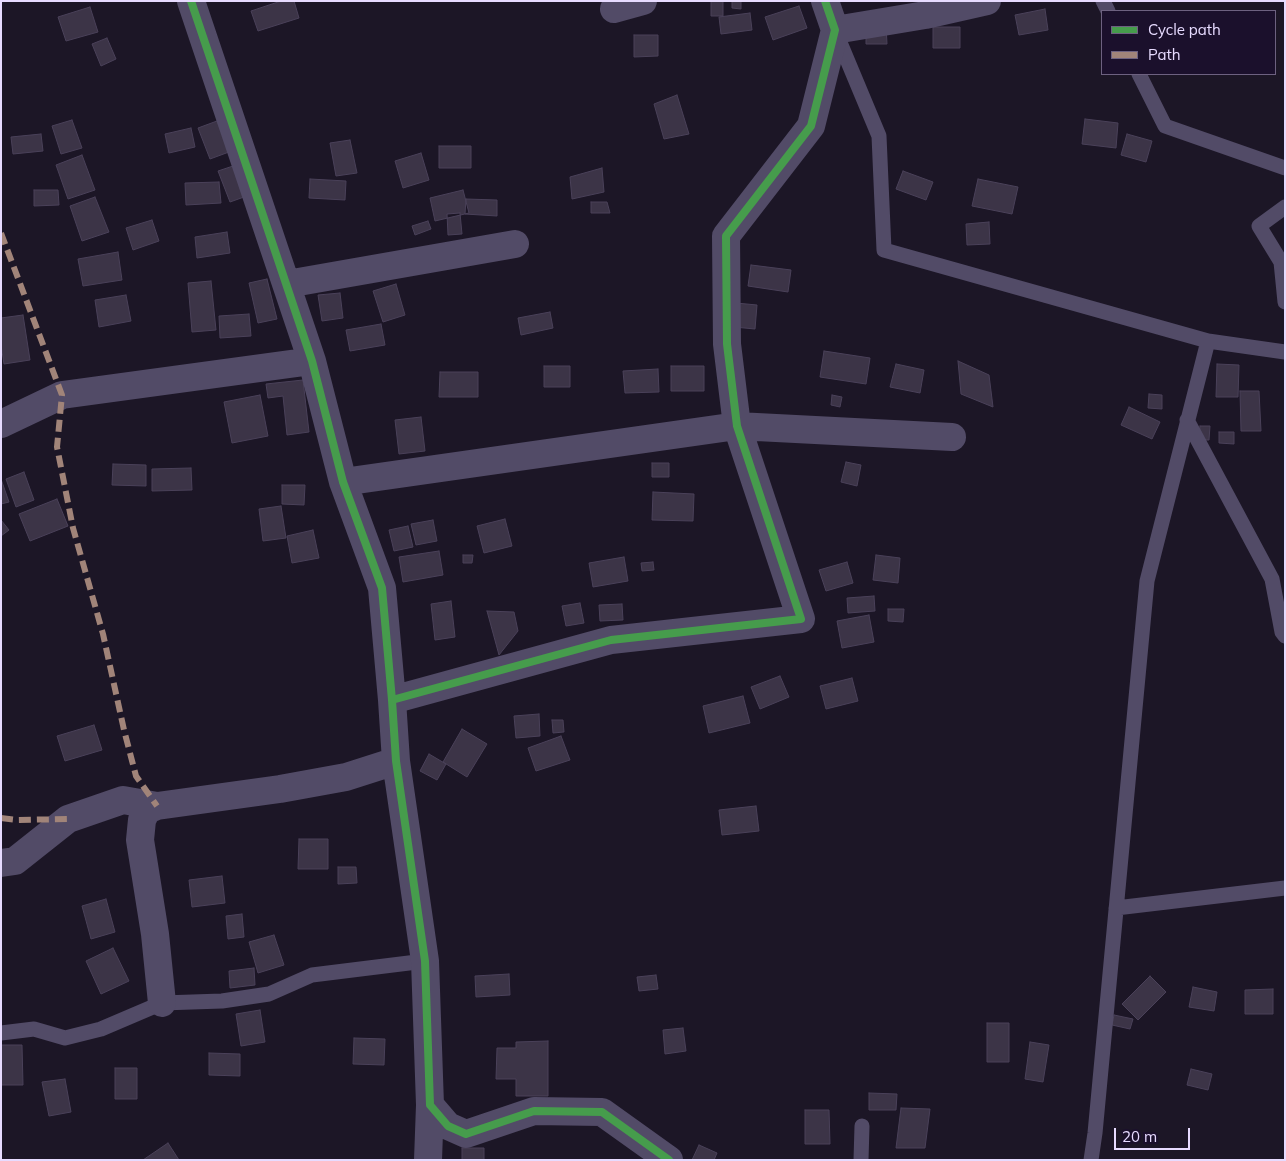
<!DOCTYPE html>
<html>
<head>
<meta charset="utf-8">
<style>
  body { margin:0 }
  #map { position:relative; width:1286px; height:1161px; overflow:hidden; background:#1c1626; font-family:Mulish,sans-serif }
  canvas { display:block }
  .frame { position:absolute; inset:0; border:2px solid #e7dbff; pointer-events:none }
  .legend { position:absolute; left:1101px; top:10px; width:175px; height:65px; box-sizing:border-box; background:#1b102c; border:1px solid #6d6180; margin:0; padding:6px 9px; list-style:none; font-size:15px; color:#e7dbff }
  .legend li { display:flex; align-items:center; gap:10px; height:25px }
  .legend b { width:25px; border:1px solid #6d6180 }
  .scale { position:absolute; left:1114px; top:1128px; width:76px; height:22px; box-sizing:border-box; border:2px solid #e7dbff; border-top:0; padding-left:6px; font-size:15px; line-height:18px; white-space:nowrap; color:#e7dbff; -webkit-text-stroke:4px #1b102c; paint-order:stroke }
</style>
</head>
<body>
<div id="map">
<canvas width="1286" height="1161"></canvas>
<div class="frame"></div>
<ul class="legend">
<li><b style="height:6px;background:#469c4c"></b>Cycle path</li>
<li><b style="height:6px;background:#a18479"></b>Path</li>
</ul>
<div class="scale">20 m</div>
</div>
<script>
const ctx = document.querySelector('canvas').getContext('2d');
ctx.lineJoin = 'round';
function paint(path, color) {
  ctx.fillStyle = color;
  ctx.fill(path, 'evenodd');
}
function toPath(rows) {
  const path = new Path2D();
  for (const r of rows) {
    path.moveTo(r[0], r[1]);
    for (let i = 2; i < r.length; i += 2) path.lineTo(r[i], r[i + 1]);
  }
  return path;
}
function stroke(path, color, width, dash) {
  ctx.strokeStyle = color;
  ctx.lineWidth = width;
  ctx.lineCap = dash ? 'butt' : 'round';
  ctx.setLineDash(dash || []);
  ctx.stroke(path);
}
const building = toPath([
  [281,1,294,1,299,18,258,31,251,11,281,1],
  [711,1,723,1,723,16,711,16,711,1],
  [732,1,741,1,741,9,732,8,732,1],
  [799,6,807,28,773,40,765,17,799,6],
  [90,7,98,32,66,41,58,17,90,7],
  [1045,9,1048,30,1019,35,1015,15,1045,9],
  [750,13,752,30,721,34,719,17,750,13],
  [866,25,886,25,887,44,866,44,866,25],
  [933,27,960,27,960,48,933,48,933,27],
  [634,35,658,35,658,56,634,57,634,35],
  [107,38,116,59,101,66,92,44,107,38],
  [677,95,689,134,664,139,654,104,677,95],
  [1085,119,1118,123,1116,148,1082,144,1085,119],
  [72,120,82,148,61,154,52,126,72,120],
  [217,121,229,152,210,159,198,128,217,121],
  [191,128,195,147,169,153,165,134,191,128],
  [41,134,43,151,13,154,11,137,41,134],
  [1127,134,1152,141,1146,162,1121,155,1127,134],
  [350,140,357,173,336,176,330,143,350,140],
  [439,146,471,146,471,168,439,168,439,146],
  [421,153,429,180,403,188,395,161,421,153],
  [82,155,95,190,68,199,56,165,82,155],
  [233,166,244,197,230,202,218,171,233,166],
  [602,168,604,192,572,199,570,177,602,168],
  [903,171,933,182,926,200,896,189,903,171],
  [310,179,346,181,345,200,309,198,310,179],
  [978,179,1018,187,1012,214,972,206,978,179],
  [219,182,221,203,186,205,185,183,219,182],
  [34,190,58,190,59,205,34,206,34,190],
  [463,190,469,213,435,221,430,198,463,190],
  [95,197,109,232,82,241,70,206,95,197],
  [466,199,497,200,497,216,465,214,466,199],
  [591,202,607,202,610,213,591,213,591,202],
  [460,213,462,234,448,235,447,214,460,213],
  [152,220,159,241,133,250,126,228,152,220],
  [428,221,431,229,415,235,412,226,428,221],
  [989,222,990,244,967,245,966,224,989,222],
  [227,232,230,253,197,258,195,237,227,232],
  [118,252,122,280,83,286,78,259,118,252],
  [751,265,791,270,788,292,748,286,751,265],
  [267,279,277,319,258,323,249,283,267,279],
  [211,281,216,330,192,332,188,283,211,281],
  [396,284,405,315,383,322,373,291,396,284],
  [340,293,343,318,322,321,318,295,340,293],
  [126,295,131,321,99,327,95,300,126,295],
  [736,303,757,305,755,329,734,327,736,303],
  [550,312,553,328,521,335,518,318,550,312],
  [249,314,251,336,220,338,219,316,249,314],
  [23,315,30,360,4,364,1,345,1,318,23,315],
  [381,324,385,345,350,351,346,330,381,324],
  [824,351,870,358,866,384,820,377,824,351],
  [958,361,989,375,993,407,961,394,958,361],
  [896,364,924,370,920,393,890,387,896,364],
  [1217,364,1239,365,1238,397,1216,397,1217,364],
  [544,366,570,366,570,387,544,387,544,366],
  [671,366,704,366,704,391,671,391,671,366],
  [658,369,659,392,625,393,623,371,658,369],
  [440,372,478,372,478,397,439,397,440,372],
  [303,380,309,432,287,435,283,396,268,398,266,384,303,380],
  [1240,391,1259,391,1261,431,1241,431,1240,391],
  [1149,394,1162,395,1162,409,1148,408,1149,394],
  [260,395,268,436,232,443,224,402,260,395],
  [832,395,842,397,840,407,831,405,832,395],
  [1129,407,1160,422,1152,439,1121,425,1129,407],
  [421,417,425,451,399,454,395,420,421,417],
  [1200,426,1210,426,1209,440,1199,440,1200,426],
  [1219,432,1234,432,1234,444,1219,443,1219,432],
  [846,462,861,465,857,486,841,482,846,462],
  [652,463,669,463,669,477,652,477,652,463],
  [113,464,146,465,146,486,112,485,113,464],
  [191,468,192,490,152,491,152,469,191,468],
  [24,472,34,500,16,507,6,479,24,472],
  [1,479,9,502,1,504,1,479],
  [282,485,305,485,304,505,282,504,282,485],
  [653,492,694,494,693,521,652,520,653,492],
  [57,499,68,526,30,541,19,514,57,499],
  [281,506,286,538,263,541,259,509,281,506],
  [505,519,512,546,484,553,477,526,505,519],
  [1,520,9,530,1,536,1,520],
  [433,520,437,541,416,545,411,524,433,520],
  [408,526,413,547,394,551,389,530,408,526],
  [313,530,319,558,292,563,287,536,313,530],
  [439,551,443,575,403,582,399,557,439,551],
  [463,555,473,555,472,563,463,563,463,555],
  [876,555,900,558,898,583,873,580,876,555],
  [624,557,628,581,593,587,589,563,624,557],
  [653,562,654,570,642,571,641,563,653,562],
  [847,562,853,583,826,591,819,570,847,562],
  [874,596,875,611,848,613,847,598,874,596],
  [451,601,455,637,435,640,431,604,451,601],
  [580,603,584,623,566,626,562,606,580,603],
  [622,604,623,620,600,621,599,605,622,604],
  [888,609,904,609,903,622,888,621,888,609],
  [487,611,514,612,518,631,499,655,487,611],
  [869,615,874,642,842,648,837,621,869,615],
  [780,676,789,697,760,709,751,687,780,676],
  [852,678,858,701,826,709,820,686,852,678],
  [743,696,750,723,709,733,703,706,743,696],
  [539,714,540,736,516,738,514,716,539,714],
  [552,720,563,720,564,732,553,733,552,720],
  [94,725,102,750,65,761,57,736,94,725],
  [462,729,487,744,467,777,443,762,462,729],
  [561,736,570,760,536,771,528,748,561,736],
  [429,754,446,764,437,780,420,771,429,754],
  [756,806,759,831,722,835,719,810,756,806],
  [299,839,328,839,328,869,298,869,299,839],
  [338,867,356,867,357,883,338,884,338,867],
  [222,876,225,903,192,907,189,880,222,876],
  [106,899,115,932,91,939,82,906,106,899],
  [242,914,244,937,228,939,226,916,242,914],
  [274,935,284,965,258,973,249,942,274,935],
  [113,948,129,981,101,994,86,961,113,948],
  [254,968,255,985,230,988,229,971,254,968],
  [509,974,510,995,476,997,475,976,509,974],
  [656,975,658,989,639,991,637,977,656,975],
  [1150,976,1166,992,1138,1020,1122,1004,1150,976],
  [1193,987,1217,992,1214,1011,1189,1007,1193,987],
  [1273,989,1273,1014,1245,1014,1245,990,1273,989],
  [260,1010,265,1042,241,1046,236,1014,260,1010],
  [1114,1015,1133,1019,1130,1029,1112,1025,1114,1015],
  [987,1023,1009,1023,1009,1062,987,1062,987,1023],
  [683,1028,686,1051,665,1054,663,1030,683,1028],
  [354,1038,385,1039,384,1065,353,1064,354,1038],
  [548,1041,548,1096,516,1096,516,1079,496,1079,497,1048,516,1048,516,1042,548,1041],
  [1030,1042,1049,1045,1043,1082,1025,1079,1030,1042],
  [1,1045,22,1045,23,1085,1,1085,1,1045],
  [209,1053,240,1054,240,1076,209,1075,209,1053],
  [115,1068,137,1068,137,1099,115,1099,115,1068],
  [1191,1069,1212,1074,1208,1090,1187,1085,1191,1069],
  [65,1079,71,1112,49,1116,42,1082,65,1079],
  [869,1093,897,1094,896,1110,869,1110,869,1093],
  [901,1108,930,1109,925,1148,896,1148,901,1108],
  [805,1110,829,1110,830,1144,805,1144,805,1110],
  [168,1143,179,1160,143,1160,168,1143],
  [699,1145,717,1153,714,1160,692,1160,699,1145],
  [462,1148,484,1148,484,1160,462,1160,462,1148]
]);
paint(building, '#3c3447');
stroke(building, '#4a4159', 1);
stroke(toPath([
  [1103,1,1108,11],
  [836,33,879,136,884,250,1208,341,1285,352],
  [1139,74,1165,126,1285,168],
  [1285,207,1259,226,1281,262,1285,302],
  [1187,420,1272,579,1282,632,1285,636],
  [1116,908,1285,888],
  [1,1033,34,1029,65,1038,101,1029,162,1003,222,1001,269,994,312,975,425,961],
  [861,1160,862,1126],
  [1091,1160,1095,1133,1147,581,1208,341]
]), '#524b67', 15);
stroke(toPath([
  [191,1,312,361,343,482,382,588,392,700,396,761,425,961,430,1105,448,1126,466,1134,534,1111,602,1112,669,1160],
  [614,9,643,1],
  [835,30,925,15,987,1],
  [287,284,515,244],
  [1,424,62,395,312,361],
  [343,482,737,426,952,437],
  [392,700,611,640,801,619,737,426,727,344,726,236,811,126,835,30,825,1],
  [1,863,15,861,68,819,123,800,157,806],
  [162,1003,155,934,140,840,142,820,147,810,157,806,280,789,346,777,396,761],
  [428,1160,430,1105]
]), '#524b67', 28);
stroke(toPath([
  [1,233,62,395,57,447,73,528,103,634,124,730,136,776,157,806],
  [1,818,18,820,68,819]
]), '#a18479', 6, [12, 6]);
stroke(toPath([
  [191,1,312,361,343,482,382,588,392,700,396,761,425,961,430,1105,448,1126,466,1134,534,1111,602,1112,669,1160],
  [392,700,611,640,801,619,737,426,727,344,726,236,811,126,835,30,825,1]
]), '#469c4c', 8);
</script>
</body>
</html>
